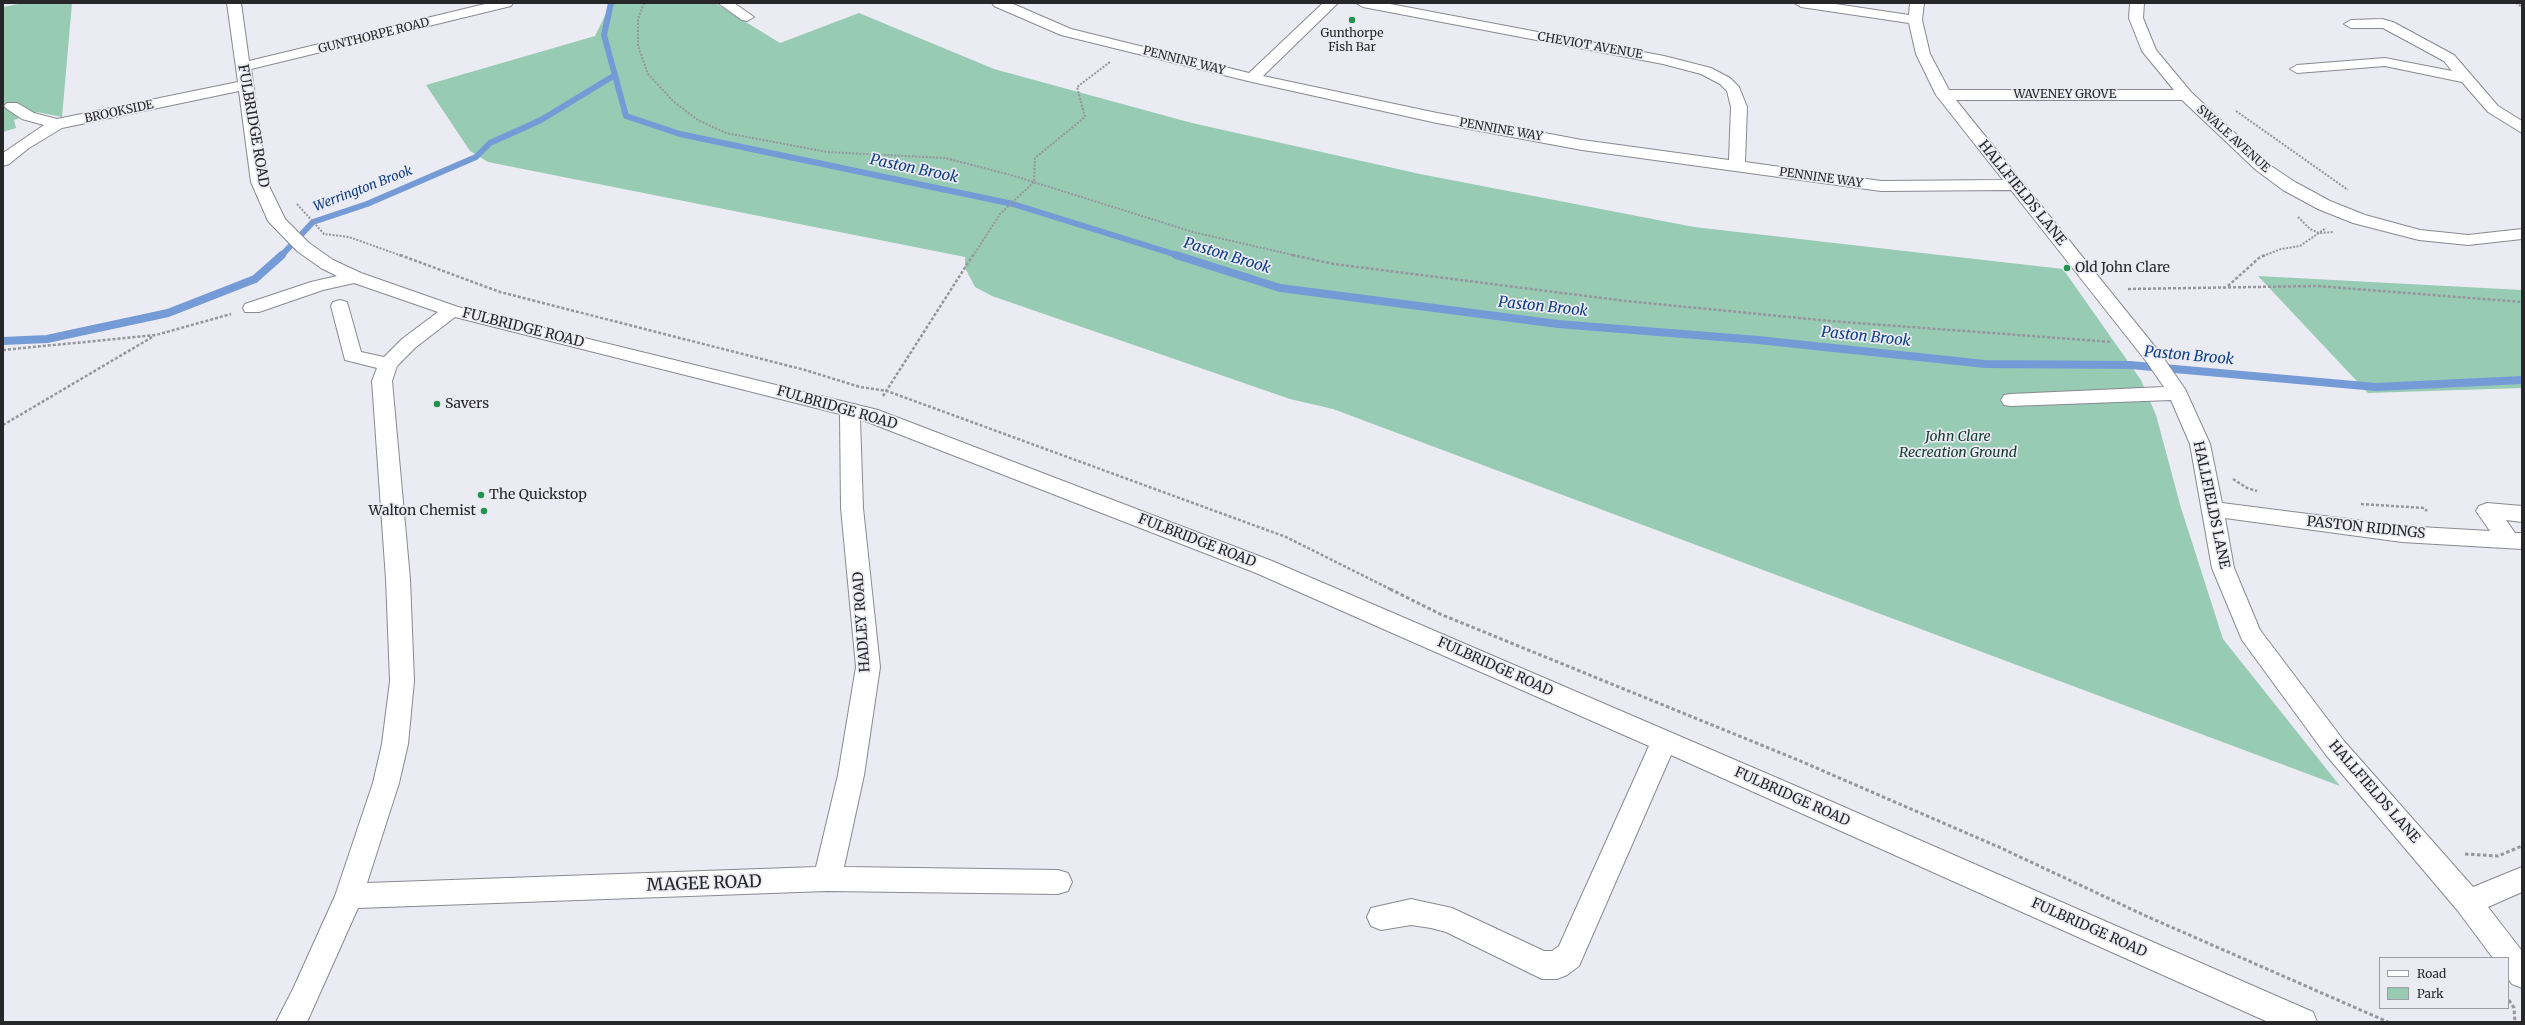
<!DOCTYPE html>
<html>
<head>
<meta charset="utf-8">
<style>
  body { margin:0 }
  #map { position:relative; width:2525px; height:1025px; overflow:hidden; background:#ebebf3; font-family:Merriweather,serif }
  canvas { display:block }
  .frame { position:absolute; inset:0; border:4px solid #27272a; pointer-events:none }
  .legend { position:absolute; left:2379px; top:957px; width:130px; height:52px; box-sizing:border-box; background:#ebebf3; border:1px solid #9d9da3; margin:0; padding:5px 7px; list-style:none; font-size:12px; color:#27272a }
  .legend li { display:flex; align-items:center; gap:8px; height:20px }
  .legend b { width:20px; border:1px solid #9d9da3 }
</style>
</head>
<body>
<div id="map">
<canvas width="2525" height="1025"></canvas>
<div class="frame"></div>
<ul class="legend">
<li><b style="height:5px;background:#fff"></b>Road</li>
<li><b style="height:11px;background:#98cbb4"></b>Park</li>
</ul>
</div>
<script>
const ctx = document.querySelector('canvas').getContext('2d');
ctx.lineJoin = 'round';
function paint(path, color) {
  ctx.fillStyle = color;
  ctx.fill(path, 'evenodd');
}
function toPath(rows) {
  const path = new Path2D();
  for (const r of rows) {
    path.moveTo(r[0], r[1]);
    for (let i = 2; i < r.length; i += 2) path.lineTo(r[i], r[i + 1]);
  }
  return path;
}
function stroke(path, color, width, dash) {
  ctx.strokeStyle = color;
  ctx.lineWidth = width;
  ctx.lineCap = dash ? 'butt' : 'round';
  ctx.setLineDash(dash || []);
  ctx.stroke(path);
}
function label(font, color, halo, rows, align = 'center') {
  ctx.font = font + ' Merriweather,serif';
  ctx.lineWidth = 3.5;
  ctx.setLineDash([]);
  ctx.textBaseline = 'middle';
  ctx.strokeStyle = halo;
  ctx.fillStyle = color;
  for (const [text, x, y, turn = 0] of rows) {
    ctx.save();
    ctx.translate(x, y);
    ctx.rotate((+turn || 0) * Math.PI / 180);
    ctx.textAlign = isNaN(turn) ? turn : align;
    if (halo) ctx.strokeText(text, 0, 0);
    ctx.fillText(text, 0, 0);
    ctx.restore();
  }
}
paint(toPath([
  [23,3,72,3,62,117,37,112,14,120,16,128,3,132,3,7],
  [611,3,715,3,780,43,859,13,994,69,1192,123,1420,174,1694,227,2063,269,2141,380,2156,415,2181,508,2223,639,2340,786,1333,409,1290,399,992,296,975,287,965,268,965,257,488,162,470,151,426,85,595,36],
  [2258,276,2522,290,2522,388,2368,393]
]), '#98cbb4');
stroke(toPath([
  [611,3,604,35,626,116,680,134,1013,204,1180,256],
  [281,256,313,222,367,204,476,157,490,143,541,120,615,75]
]), '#759bd7', 6);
stroke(toPath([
  [1176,255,1280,288,1558,324,1758,340,1985,364,2130,365,2376,387,2522,380],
  [3,341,47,339,168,313,255,279,282,255]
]), '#759bd7', 8);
const minor = toPath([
  [227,3,241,3,249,61,489,3,513,3,511,6,251,69,267,182,285,219,309,243,333,260,361,273,458,307,878,410,1272,561,1805,790,2313,1012,2317,1022,2268,1022,1671,755,1579,966,1567,975,1557,979,1542,979,1446,932,1431,928,1411,925,1381,930,1371,926,1367,917,1371,908,1411,899,1452,908,1544,951,1552,951,1559,946,1649,746,1256,573,860,419,863,508,880,667,864,775,844,867,1058,870,1068,873,1072,882,1068,891,1058,894,827,891,358,908,307,1022,276,1022,293,989,335,896,373,783,382,744,390,681,386,579,372,381,377,368,345,360,331,306,333,302,340,300,347,302,361,352,384,357,402,339,438,312,354,283,323,290,259,312,245,312,243,308,245,304,311,282,337,276,321,268,297,251,268,221,251,182,239,91,62,128,29,148,9,164,3,166,3,153,44,125,22,119,7,109,4,106,7,103,17,103,34,113,57,119,238,82,227,3],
  [455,317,840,414,841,508,856,667,838,775,816,867,367,883,399,783,408,744,414,681,410,579,392,381,397,366,416,347,455,317],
  [718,3,734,3,754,17,747,21,742,20,718,3],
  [992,3,1011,3,1071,29,1249,73,1323,3,1338,3,1263,76,1437,113,1582,140,1729,160,1731,107,1727,91,1720,84,1701,74,1663,64,1363,7,1356,3,1385,3,1664,56,1711,68,1730,78,1739,87,1747,107,1745,162,1881,181,2003,180,1936,95,1916,54,1909,23,1801,7,1794,3,1829,3,1909,15,1910,3,1924,3,1922,20,1930,54,1949,90,2174,90,2142,51,2129,18,2130,3,2144,3,2143,18,2156,50,2191,92,2268,164,2295,182,2330,201,2365,215,2420,230,2468,235,2522,229,2522,239,2468,245,2419,240,2353,223,2318,209,2283,190,2256,170,2182,100,1956,100,2160,353,2185,389,2210,444,2222,503,2402,526,2490,531,2476,511,2479,506,2487,503,2522,506,2522,522,2506,520,2515,533,2522,533,2522,549,2402,542,2225,518,2234,568,2260,630,2344,741,2473,887,2522,867,2522,892,2488,907,2522,951,2522,988,2512,984,2508,979,2508,958,2493,958,2458,911,2326,755,2242,640,2212,568,2190,444,2171,400,2011,406,2004,405,2001,400,2004,395,2011,394,2164,387,2146,361,2011,190,1881,191,1582,150,1437,123,1252,82,1061,35,994,6,992,3],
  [2382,19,2393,22,2454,55,2498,106,2522,121,2522,133,2488,112,2462,82,2385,66,2297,73,2290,69,2297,65,2385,58,2452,71,2444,61,2383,28,2351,28,2344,24,2351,20,2382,19]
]);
stroke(minor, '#898991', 2);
stroke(toPath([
  [644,3,638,19,638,46,648,74,674,102,698,120,726,133,827,152,945,158,1011,175,1193,232,1297,256],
  [2516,3,2522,7],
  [2236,111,2348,190],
  [297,204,324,234,349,237,402,256],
  [2298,217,2310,229,2319,233,2333,232],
  [973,256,1000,214,1034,182,1035,158,1085,117,1077,87,1110,62],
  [2263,256,2281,249,2300,246,2326,228]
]), '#96969c', 2, [2, 1.5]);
stroke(toPath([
  [400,255,500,292,805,370,860,387,887,391,1286,537,1392,590],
  [1292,255,1334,264,1626,301,1830,321,2112,342],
  [2228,286,2259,258,2265,255],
  [2128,289,2317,286,2522,302],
  [3,350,156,335,231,314],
  [883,396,973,255],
  [3,425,154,336],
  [2233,479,2247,488,2257,491],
  [2361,504,2424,508,2427,511]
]), '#96969c', 2.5, [3, 2]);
stroke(toPath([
  [1390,589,1440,614,1798,760,2001,848,2146,916,2388,1022],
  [2465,854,2498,856,2522,846],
  [2509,1000,2514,1008,2515,1022]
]), '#96969c', 3, [3.5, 2.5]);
paint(minor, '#fff');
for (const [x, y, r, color] of [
  [1352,20,4,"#22934d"],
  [2067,268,4,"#22934d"],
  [437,404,4,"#22934d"],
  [481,495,4,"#22934d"],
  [484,511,4,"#22934d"]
]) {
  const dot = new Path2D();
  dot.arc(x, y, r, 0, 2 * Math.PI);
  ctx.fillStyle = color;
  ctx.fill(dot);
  stroke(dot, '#ebebf3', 1.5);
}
label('12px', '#27272a', '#ebebf3', [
  ["Gunthorpe",1352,34],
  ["Fish Bar",1352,48]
]);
label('12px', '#27272a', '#ebebf3', [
  ["GUNTHORPE ROAD",374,36,-14],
  ["CHEVIOT AVENUE",1590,46,10],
  ["PENNINE WAY",1184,61,14],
  ["WAVENEY GROVE",2065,95],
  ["BROOKSIDE",119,112,-12],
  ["PENNINE WAY",1501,130,10],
  ["SWALE AVENUE",2233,139,42],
  ["PENNINE WAY",1821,178,8]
]);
label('italic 13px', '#0f3e85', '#ebebf3', [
  ["Werrington Brook",363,189,-21]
]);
label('14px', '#27272a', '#ebebf3', [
  ["FULBRIDGE ROAD",253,126,80],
  ["HALLFIELDS LANE",2022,193,51],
  ["FULBRIDGE ROAD",523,328,14],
  ["FULBRIDGE ROAD",837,408,16],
  ["HALLFIELDS LANE",2211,505,78],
  ["PASTON RIDINGS",2366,528,6],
  ["FULBRIDGE ROAD",1197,541,21],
  ["HADLEY ROAD",862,622,-94],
  ["FULBRIDGE ROAD",1495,667,24],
  ["HALLFIELDS LANE",2374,792,49],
  ["FULBRIDGE ROAD",1792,797,24],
  ["FULBRIDGE ROAD",2089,928,24]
]);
label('14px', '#27272a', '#ebebf3', [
  ["Old John Clare",2075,268],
  ["Savers",445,404],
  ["The Quickstop",489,495],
  ["Walton Chemist",476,511,"right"]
], 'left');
label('italic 14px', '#12392a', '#ebebf3', [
  ["John Clare",1958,437],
  ["Recreation Ground",1958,453]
]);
label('italic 15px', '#0f3e85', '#ebebf3', [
  ["Paston Brook",914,169,12],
  ["Paston Brook",1227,256,17],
  ["Paston Brook",1543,307,6],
  ["Paston Brook",1866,337,6],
  ["Paston Brook",2189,356,5]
]);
label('17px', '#27272a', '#ebebf3', [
  ["MAGEE ROAD",704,884,-2]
]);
</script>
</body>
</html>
